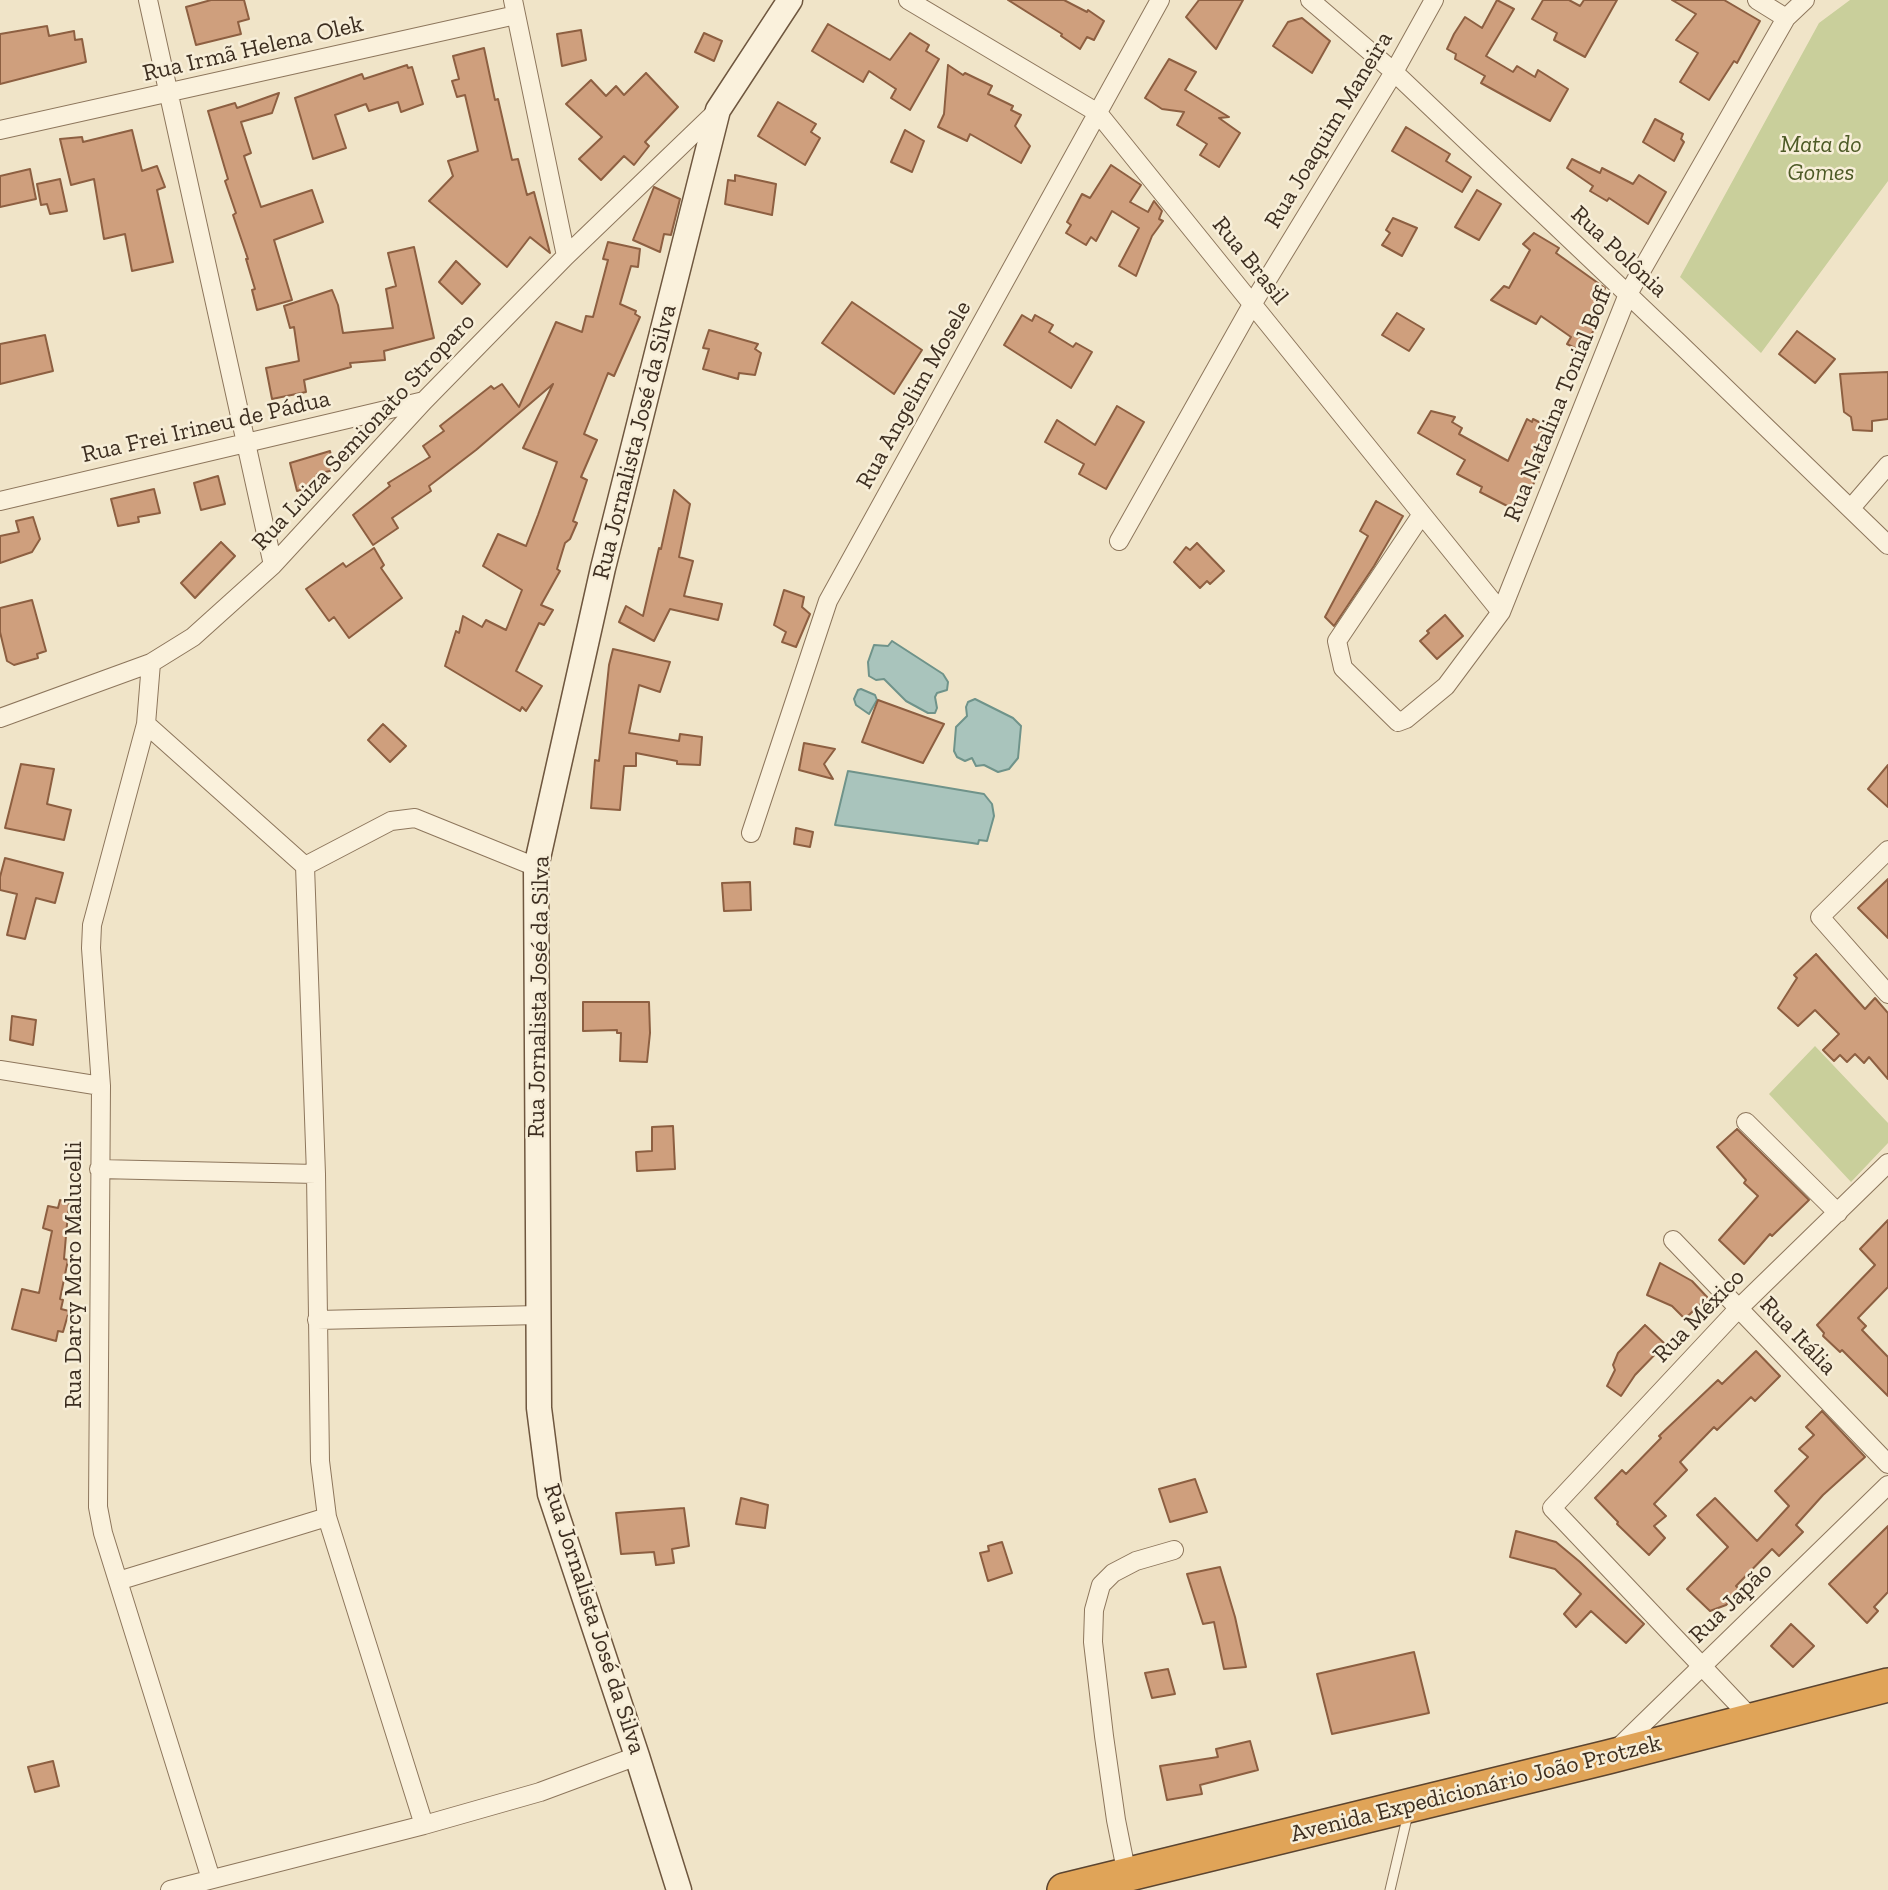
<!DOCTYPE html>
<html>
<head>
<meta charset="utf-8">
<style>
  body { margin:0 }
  canvas { display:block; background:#f0e4c8 }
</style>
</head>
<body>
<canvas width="1888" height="1890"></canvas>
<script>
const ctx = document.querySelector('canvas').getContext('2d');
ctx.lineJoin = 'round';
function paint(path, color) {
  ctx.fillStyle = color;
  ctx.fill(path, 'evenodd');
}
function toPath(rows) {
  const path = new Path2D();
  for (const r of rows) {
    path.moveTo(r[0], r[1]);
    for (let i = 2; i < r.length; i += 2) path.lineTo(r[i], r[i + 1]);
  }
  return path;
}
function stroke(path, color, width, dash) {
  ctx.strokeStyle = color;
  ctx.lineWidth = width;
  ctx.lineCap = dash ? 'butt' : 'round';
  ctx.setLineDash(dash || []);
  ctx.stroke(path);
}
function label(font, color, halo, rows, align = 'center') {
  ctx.font = font + ' "Zilla Slab",serif';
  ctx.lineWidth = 5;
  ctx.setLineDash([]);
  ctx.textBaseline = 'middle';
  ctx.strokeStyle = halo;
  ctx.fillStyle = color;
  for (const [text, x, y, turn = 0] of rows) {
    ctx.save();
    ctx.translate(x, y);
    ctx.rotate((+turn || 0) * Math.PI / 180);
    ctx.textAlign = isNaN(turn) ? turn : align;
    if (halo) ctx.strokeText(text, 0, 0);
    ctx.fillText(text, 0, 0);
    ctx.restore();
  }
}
paint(toPath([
  [1850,0,1888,0,1888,181,1761,353,1680,277,1819,23],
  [1815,1046,1888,1123,1888,1143,1851,1182,1769,1094]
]), '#c9cf9b');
const water = toPath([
  [892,641,943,674,948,682,947,690,937,693,935,697,937,708,935,713,928,713,906,701,884,679,876,680,869,676,868,662,874,645,888,646,892,641],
  [861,689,875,695,877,700,869,714,856,705,854,699,858,690,861,689],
  [975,699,1013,718,1021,726,1018,758,1009,769,998,772,984,765,976,766,972,758,965,761,957,757,954,751,956,727,967,716,966,707,968,702,975,699],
  [848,771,984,794,992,804,994,816,987,841,979,840,978,844,972,843,835,825,848,771]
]);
paint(water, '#a9c4bc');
stroke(water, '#6f938a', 2);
const building = toPath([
  [211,0,244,0,249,19,238,22,241,34,196,45,186,7,211,0],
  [1008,0,1064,0,1087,12,1088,10,1104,21,1094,40,1087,37,1080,49,1061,36,1062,34,1008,0],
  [1199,0,1243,0,1216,49,1186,17,1199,0],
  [1497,0,1514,9,1486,56,1513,72,1517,66,1535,77,1538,70,1568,89,1550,121,1481,83,1485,76,1455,59,1456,54,1447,49,1454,34,1465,17,1482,28,1497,0],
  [1543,0,1569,0,1580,6,1584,0,1617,0,1585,57,1554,40,1557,33,1532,19,1543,0],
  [1672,0,1724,0,1760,21,1737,63,1734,61,1709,100,1680,82,1698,53,1676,40,1696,14,1672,0],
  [1302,18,1330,41,1312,73,1273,46,1288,22,1302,18],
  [828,24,890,60,910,33,929,45,926,51,939,59,910,110,891,98,896,89,869,71,863,82,812,51,828,24],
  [47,26,49,36,74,31,75,40,82,39,86,62,0,84,0,34,47,26],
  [581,30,586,60,562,66,557,34,581,30],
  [704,33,722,41,714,61,695,52,704,33],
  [484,48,495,100,498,99,512,160,518,159,527,195,534,192,550,253,530,237,507,267,429,201,453,176,448,161,478,151,465,95,457,97,452,81,459,79,453,56,484,48],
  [1169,59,1196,72,1185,90,1229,117,1219,118,1240,133,1219,167,1200,155,1207,144,1177,125,1184,112,1162,109,1145,98,1169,59],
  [407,65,408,68,412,67,423,104,401,112,398,102,369,111,366,104,335,115,346,148,313,159,295,98,362,74,364,79,407,65],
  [948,65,963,75,965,73,992,86,988,94,1013,106,1011,110,1021,115,1015,126,1030,146,1021,163,970,134,967,141,938,127,944,114,948,65],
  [646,73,678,107,645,142,649,146,634,165,624,156,601,180,579,159,602,137,566,104,591,80,606,96,616,86,624,95,646,73],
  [279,93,272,113,241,122,251,153,244,156,261,207,312,190,323,222,274,240,292,300,257,310,252,290,255,289,246,259,248,259,233,215,236,213,225,181,228,179,208,111,235,103,237,108,279,93],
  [778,102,816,124,811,132,820,138,805,165,758,136,778,102],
  [1655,119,1683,134,1681,139,1684,142,1674,161,1643,142,1655,119],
  [1406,127,1450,154,1446,161,1471,177,1462,192,1392,151,1406,127],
  [132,130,142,171,157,166,165,187,157,190,173,262,132,271,125,234,104,239,94,179,71,185,60,139,82,137,83,142,132,130],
  [905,130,924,141,912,172,891,162,905,130],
  [1572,159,1600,173,1602,168,1633,184,1639,175,1666,192,1648,224,1609,198,1607,201,1590,191,1593,186,1567,168,1572,159],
  [1111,165,1141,185,1130,202,1148,212,1154,201,1162,211,1159,219,1163,221,1152,236,1136,276,1119,266,1139,228,1112,211,1096,241,1091,237,1086,245,1066,233,1071,225,1067,222,1082,194,1090,198,1111,165],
  [30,169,36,199,0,207,0,176,30,169],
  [735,175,776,184,772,215,725,204,728,180,735,181,735,175],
  [60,179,67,211,50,214,47,204,41,205,37,184,60,179],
  [654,187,680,199,671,235,664,234,660,252,633,240,654,187],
  [1477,190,1501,204,1479,240,1455,227,1477,190],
  [1393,218,1417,228,1402,256,1382,245,1390,233,1386,230,1393,218],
  [1534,233,1559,248,1556,253,1605,288,1592,320,1597,323,1583,352,1567,344,1571,337,1541,316,1536,324,1491,300,1504,286,1509,288,1530,250,1523,244,1534,233],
  [608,242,640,249,638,267,631,266,620,304,636,311,635,314,640,317,614,376,608,373,584,434,597,440,581,477,587,480,573,521,577,523,570,539,565,543,557,569,560,571,541,605,553,610,544,625,539,623,516,671,542,686,526,711,522,707,520,711,445,666,456,631,459,633,463,616,482,627,486,620,506,630,522,590,483,566,498,534,526,546,538,515,557,462,523,448,553,384,476,450,429,486,431,491,392,518,398,528,373,545,353,515,390,486,388,483,430,457,423,446,444,431,440,426,491,386,494,389,502,384,519,407,556,322,582,332,586,316,593,317,608,260,603,259,608,242],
  [414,247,434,338,384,351,385,360,350,363,351,367,304,380,306,392,272,399,266,368,299,361,294,327,290,328,284,306,332,290,338,305,343,333,393,328,386,289,396,286,388,253,414,247],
  [456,261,480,284,462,304,439,282,456,261],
  [852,302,922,350,894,394,822,343,852,302],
  [1397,313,1424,329,1409,351,1382,335,1397,313],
  [1022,315,1032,321,1035,315,1053,325,1049,332,1073,347,1076,343,1092,352,1071,388,1004,345,1022,315],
  [709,330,758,344,755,349,761,353,755,375,739,373,738,379,703,369,709,349,703,348,709,330],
  [1797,331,1835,359,1815,383,1779,354,1797,331],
  [45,335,53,371,0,384,0,344,45,335],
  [1888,372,1888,419,1872,421,1872,431,1853,430,1851,417,1844,412,1840,374,1888,372],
  [1117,406,1144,422,1106,489,1079,474,1084,464,1045,442,1057,420,1095,445,1117,406],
  [1431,411,1455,417,1452,422,1462,428,1459,434,1508,461,1527,419,1532,422,1533,419,1555,430,1537,477,1519,512,1480,492,1482,487,1457,474,1465,460,1418,433,1431,411],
  [330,451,334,470,317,474,318,479,313,480,315,486,297,491,290,463,330,451],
  [218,476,225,504,201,510,194,483,218,476],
  [154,489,160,513,138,517,139,522,118,526,111,499,154,489],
  [674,490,690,504,679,557,693,561,684,596,722,604,718,620,670,609,654,641,619,622,626,606,643,616,659,548,661,549,674,490],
  [1376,501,1403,516,1374,566,1334,626,1325,617,1368,536,1360,531,1376,501],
  [33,517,40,539,32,552,0,563,0,536,19,532,16,521,33,517],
  [221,542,235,556,195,598,181,583,221,542],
  [1197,543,1224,571,1210,584,1207,581,1200,588,1174,562,1186,547,1190,550,1197,543],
  [374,548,384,565,381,568,402,598,349,638,334,617,329,621,306,589,343,563,346,567,374,548],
  [784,590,804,597,802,607,810,614,796,647,782,642,786,632,774,625,784,590],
  [32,600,46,651,37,654,38,658,14,665,7,661,0,632,0,608,32,600],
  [1445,615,1463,636,1437,659,1420,641,1429,633,1427,631,1445,615],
  [613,649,670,662,660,692,639,685,629,733,679,741,680,734,702,737,700,765,677,764,677,761,636,753,636,766,624,766,620,810,591,808,595,760,599,761,609,665,613,649],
  [878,700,944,724,923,763,862,742,878,700],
  [383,724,406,746,390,762,368,740,383,724],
  [804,743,835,749,824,764,833,779,799,770,804,743],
  [21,764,54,769,47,804,71,810,64,840,5,828,21,764],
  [1888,765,1888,807,1868,789,1888,765],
  [796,828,813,832,810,847,794,844,796,828],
  [5,858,63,873,55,903,36,898,25,939,7,935,17,894,0,890,0,877,5,858],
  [1888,879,1888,938,1858,908,1888,879],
  [750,882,751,910,724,911,722,883,750,882],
  [1816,954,1865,1009,1875,998,1888,1013,1888,1079,1869,1057,1864,1063,1855,1054,1847,1062,1840,1055,1834,1061,1823,1050,1839,1034,1815,1010,1798,1026,1778,1008,1797,978,1794,975,1816,954],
  [583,1002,649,1002,650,1033,647,1062,620,1061,621,1033,617,1033,617,1030,583,1031,583,1002],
  [12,1016,36,1020,33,1045,10,1040,12,1016],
  [673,1126,675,1169,637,1171,636,1152,652,1151,652,1127,673,1126],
  [1737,1129,1809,1200,1772,1236,1770,1234,1744,1264,1719,1240,1758,1196,1744,1183,1746,1180,1717,1147,1737,1129],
  [60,1200,69,1201,64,1259,68,1260,60,1299,63,1300,61,1309,69,1311,63,1332,58,1331,56,1341,12,1329,22,1289,39,1293,52,1231,43,1228,48,1206,58,1208,60,1200],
  [1888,1220,1888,1287,1858,1318,1866,1326,1862,1330,1888,1357,1888,1396,1842,1350,1840,1352,1823,1336,1824,1333,1817,1325,1875,1265,1860,1249,1888,1220],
  [1660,1263,1692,1281,1707,1297,1685,1319,1672,1306,1647,1295,1660,1263],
  [1645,1325,1665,1344,1635,1375,1621,1396,1607,1386,1615,1370,1613,1365,1618,1353,1645,1325],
  [1756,1351,1780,1376,1755,1401,1751,1397,1717,1430,1714,1427,1680,1462,1687,1470,1654,1504,1666,1516,1654,1526,1665,1538,1649,1555,1617,1524,1618,1522,1595,1498,1622,1470,1626,1474,1661,1438,1659,1436,1718,1380,1722,1384,1756,1351],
  [1822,1411,1865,1457,1823,1495,1796,1525,1803,1532,1779,1556,1772,1549,1736,1586,1740,1590,1726,1605,1710,1611,1687,1589,1728,1547,1697,1515,1715,1498,1757,1541,1789,1506,1775,1491,1808,1457,1799,1449,1814,1435,1806,1427,1822,1411],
  [1195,1479,1207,1512,1170,1522,1159,1489,1195,1479],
  [741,1498,768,1505,765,1528,736,1524,741,1498],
  [684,1508,689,1546,672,1549,674,1563,656,1565,654,1552,621,1554,616,1513,684,1508],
  [1888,1526,1888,1592,1874,1607,1878,1611,1867,1623,1829,1584,1888,1526],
  [1516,1531,1556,1542,1580,1562,1644,1624,1626,1643,1591,1611,1576,1627,1564,1614,1581,1594,1555,1569,1510,1557,1516,1531],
  [1002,1542,1012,1573,988,1581,980,1553,989,1551,988,1546,1002,1542],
  [1220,1567,1235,1617,1246,1667,1224,1669,1214,1622,1203,1624,1187,1574,1220,1567],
  [1791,1624,1814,1646,1793,1667,1771,1646,1791,1624],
  [1414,1652,1429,1713,1332,1734,1317,1674,1414,1652],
  [1168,1669,1175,1694,1152,1698,1145,1673,1168,1669],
  [1250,1741,1258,1770,1200,1785,1202,1794,1167,1800,1160,1766,1218,1757,1216,1749,1250,1741],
  [53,1761,59,1786,35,1792,28,1767,53,1761]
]);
paint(building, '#cf9f7d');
stroke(building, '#8d5f41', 2);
const lane = toPath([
  [1390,1890,1408,1814]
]);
const street = toPath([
  [148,0,273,565],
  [513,0,566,256],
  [908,0,1098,113,1501,612],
  [1310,0,1394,72,1678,342,1888,545],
  [1757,0,1786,18],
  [0,130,516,15],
  [0,501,424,401],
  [1851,508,1888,465],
  [1422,514,1337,641,1343,668,1398,722,1406,719,1446,686,1501,612,1628,294,1786,18,1805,0],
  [1119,541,1253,303,1394,72,1434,0],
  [151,663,146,724,92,925,91,948,101,1086,98,1507,103,1533,211,1879],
  [0,718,151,663,193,637,273,565,424,401,566,256,718,110],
  [146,724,305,866,316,1174,320,1461,327,1517,424,1825],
  [751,833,828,601,1160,0],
  [1888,850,1820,917,1888,994],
  [305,866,391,821,415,818,536,867],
  [0,1070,101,1086],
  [1746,1122,1838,1213],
  [99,1169,316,1174],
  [1673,1240,1888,1464],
  [317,1320,539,1315],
  [118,1581,327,1517],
  [1752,1719,1552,1508,1738,1309,1888,1163],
  [1617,1749,1888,1485],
  [1127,1875,1116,1820,1104,1736,1093,1642,1094,1610,1101,1585,1113,1573,1136,1561,1174,1550],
  [170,1890,424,1825,540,1792,637,1756]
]);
const secondary = toPath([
  [679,1890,637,1756,550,1494,539,1408,536,867,603,568,718,110,790,0]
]);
const highway = toPath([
  [1064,1890,1608,1757,1888,1685]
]);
stroke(lane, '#8d765c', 11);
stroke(street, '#8d765c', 20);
stroke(secondary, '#6f573f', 27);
stroke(highway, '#5b4430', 36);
stroke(lane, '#faf1dc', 9);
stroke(street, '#faf1dc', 18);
stroke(secondary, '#faf1dc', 24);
stroke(highway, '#e0a458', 33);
label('24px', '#3d2e20', '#f7eed8', [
  ["Rua Irmã Helena Olek",253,49,-13],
  ["Rua Joaquim Maneira",1329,130,-59],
  ["Rua Polônia",1619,252,43],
  ["Rua Brasil",1250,261,51],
  ["Rua Angelim Mosele",914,395,-61],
  ["Rua Natalina Tonial Boff",1558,405,-68],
  ["Rua Frei Irineu de Pádua",206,427,-13],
  ["Rua Luiza Semionato Stroparo",364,432,-47],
  ["Rua Jornalista José da Silva",635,442,-76],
  ["Rua Jornalista José da Silva",539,997,-89],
  ["Rua Darcy Moro Malucelli",74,1275,-90],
  ["Rua México",1699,1316,-46],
  ["Rua Itália",1798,1336,46],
  ["Rua Japão",1731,1603,-44],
  ["Rua Jornalista José da Silva",594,1619,72],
  ["Avenida Expedicionário João Protzek",1476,1789,-14]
]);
label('italic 24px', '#4d5a26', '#f7eed8', [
  ["Mata do",1821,145],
  ["Gomes",1821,173]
]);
</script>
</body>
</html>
